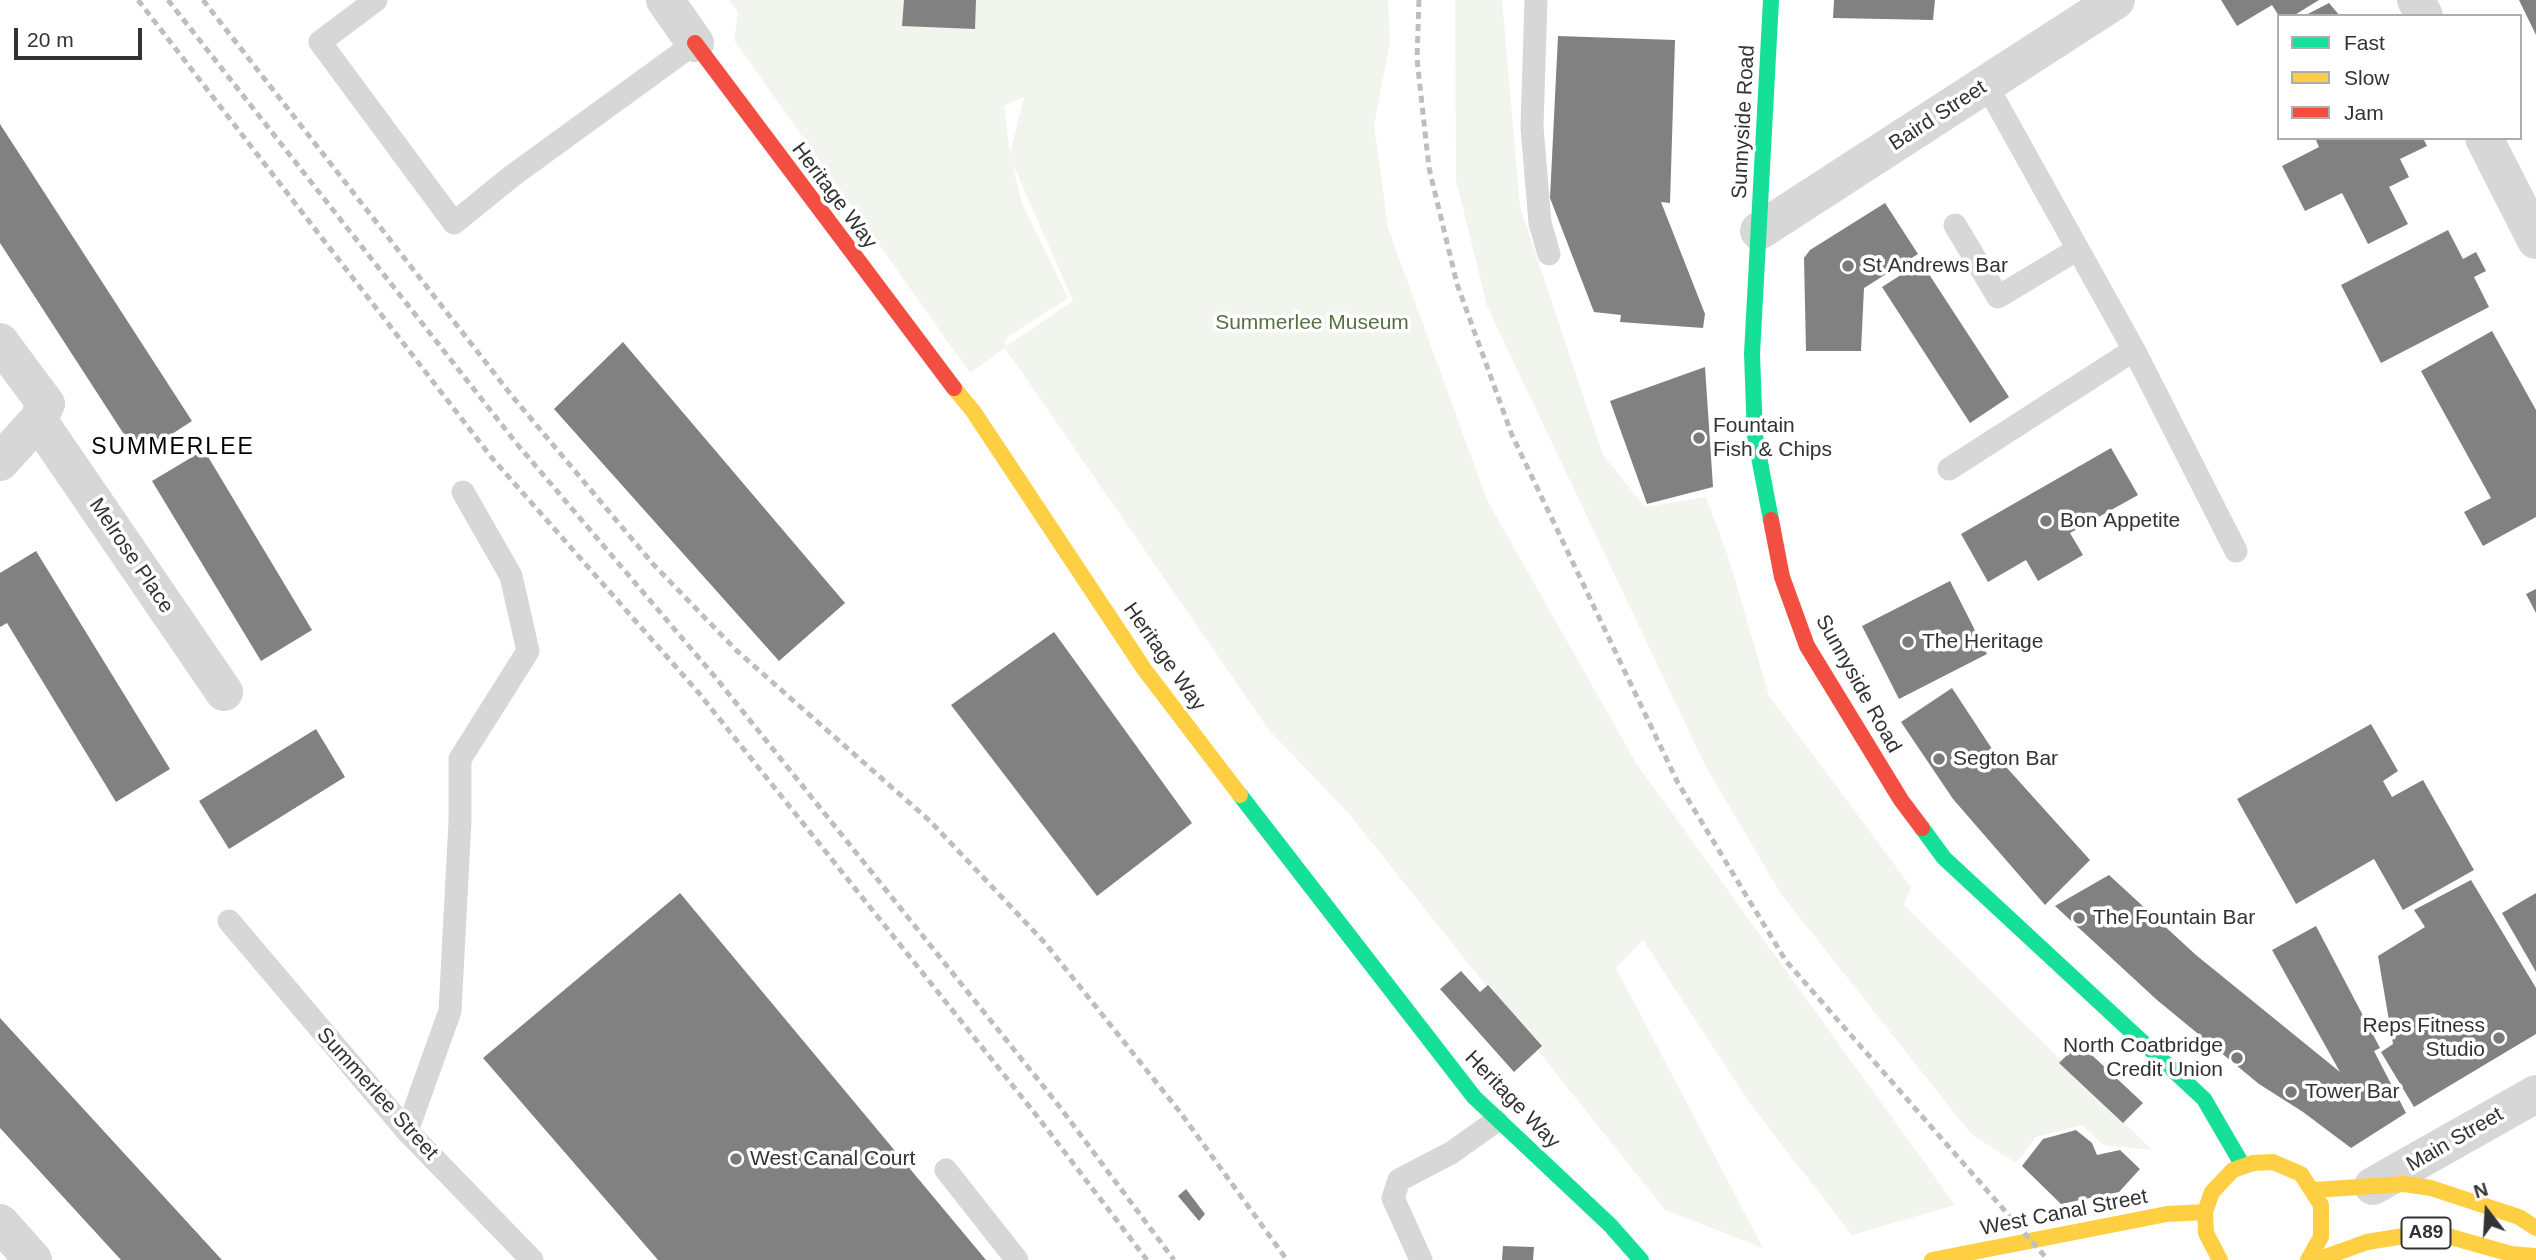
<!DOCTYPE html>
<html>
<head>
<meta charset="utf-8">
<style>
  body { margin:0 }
  #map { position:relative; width:2536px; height:1260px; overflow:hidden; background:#fff; font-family:Arial,sans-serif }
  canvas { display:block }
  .legend { position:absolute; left:2277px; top:14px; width:245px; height:126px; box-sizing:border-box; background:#fff; border:2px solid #adadad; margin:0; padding:9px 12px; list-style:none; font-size:21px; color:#333 }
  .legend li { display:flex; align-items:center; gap:14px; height:35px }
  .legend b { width:35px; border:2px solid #adadad }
  .north { position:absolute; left:2452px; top:1176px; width:70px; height:70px; -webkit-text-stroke:5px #fff; paint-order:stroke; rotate:343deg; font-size:19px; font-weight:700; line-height:28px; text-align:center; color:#333 }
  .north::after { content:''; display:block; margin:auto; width:24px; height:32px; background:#333; clip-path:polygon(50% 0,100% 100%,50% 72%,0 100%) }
  .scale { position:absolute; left:14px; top:28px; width:128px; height:32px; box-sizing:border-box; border:4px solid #333; border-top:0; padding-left:9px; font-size:21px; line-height:24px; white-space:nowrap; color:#333; -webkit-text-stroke:5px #fff; paint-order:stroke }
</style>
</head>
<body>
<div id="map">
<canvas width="2536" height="1260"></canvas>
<ul class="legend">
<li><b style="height:9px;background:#16e098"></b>Fast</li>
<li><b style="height:9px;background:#ffcf43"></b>Slow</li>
<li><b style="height:9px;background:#f24e42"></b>Jam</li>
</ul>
<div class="north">N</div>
<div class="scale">20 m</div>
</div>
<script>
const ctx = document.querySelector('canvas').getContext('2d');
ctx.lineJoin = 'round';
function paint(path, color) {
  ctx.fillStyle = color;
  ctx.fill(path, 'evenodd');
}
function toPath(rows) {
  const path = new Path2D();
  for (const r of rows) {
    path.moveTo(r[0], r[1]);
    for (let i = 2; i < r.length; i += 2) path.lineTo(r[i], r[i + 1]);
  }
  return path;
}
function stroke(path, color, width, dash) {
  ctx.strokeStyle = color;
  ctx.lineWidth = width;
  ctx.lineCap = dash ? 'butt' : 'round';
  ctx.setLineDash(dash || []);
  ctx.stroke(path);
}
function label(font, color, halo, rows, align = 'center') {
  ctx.font = font + ' Arial,sans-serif';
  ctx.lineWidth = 7;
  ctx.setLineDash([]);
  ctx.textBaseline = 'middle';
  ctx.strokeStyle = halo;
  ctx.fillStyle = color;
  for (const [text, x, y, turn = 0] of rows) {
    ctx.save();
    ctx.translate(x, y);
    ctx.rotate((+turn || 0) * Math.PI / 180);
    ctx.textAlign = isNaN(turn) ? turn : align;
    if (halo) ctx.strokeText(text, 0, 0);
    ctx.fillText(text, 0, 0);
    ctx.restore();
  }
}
paint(toPath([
  [729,0,1388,0,1390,42,1374,125,1388,228,1487,500,1636,763,1955,1205,1852,1235,1751,1105,1643,940,1616,968,1763,1248,1665,1210,1350,815,1269,730,1005,348,970,373,734,40,738,12],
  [1024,97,1010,154,1004,106],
  [1012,162,1073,301,1005,347,1006,338,1068,298,1022,203],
  [1455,0,1502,0,1520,207,1603,455,1645,507,1706,497,1728,556,1769,696,1911,887,1904,905,2152,1150,2103,1145,2082,1125,2036,1137,2016,1163,1971,1134,1781,894,1705,765,1487,306,1456,180]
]), '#f1f5ed');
paint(toPath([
  [904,0,976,0,975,29,902,26],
  [1834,0,1935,0,1933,20,1833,18],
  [2221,0,2319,0,2293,16,2279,16,2272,5,2237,26],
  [2519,0,2536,0,2536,35],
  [2329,3,2340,16,2304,16],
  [1558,36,1675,40,1670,203,1661,202,1705,314,1703,328,1620,322,1621,315,1594,312,1550,198],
  [0,124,192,421,138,456,0,243],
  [2315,138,2423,138,2427,146,2400,159,2409,177,2389,187,2408,224,2368,244,2342,193,2305,211,2282,166,2319,147],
  [1885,203,1918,254,1864,288,1861,351,1806,351,1804,258,1810,250],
  [2448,230,2463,259,2476,252,2486,271,2474,277,2489,307,2381,363,2341,285],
  [1921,262,2009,397,1970,423,1882,287],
  [2492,331,2536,410,2536,517,2483,546,2464,512,2491,498,2421,371],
  [623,342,845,603,779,661,554,409],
  [1705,367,1713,487,1647,504,1610,401],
  [2111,448,2138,495,2070,533,2083,555,2038,581,2026,560,1988,582,1961,534],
  [204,450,312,630,261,661,152,481],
  [36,551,170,769,116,802,7,623,0,627,0,573],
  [1950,581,1987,654,1899,699,1862,626],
  [2536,589,2536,613,2526,594],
  [1054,632,1192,823,1097,896,951,705],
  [1952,688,1998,758,2090,860,2045,905,1953,799,1901,722],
  [2371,724,2398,771,2383,781,2392,797,2423,780,2474,870,2403,910,2374,859,2296,904,2237,799],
  [316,729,345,777,229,849,199,801],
  [2109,875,2196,955,2340,1072,2272,950,2316,926,2380,1048,2374,1051,2406,1113,2351,1148,2303,1112,2259,1084,2157,1000,2055,906],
  [2471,880,2536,988,2536,1034,2414,1107,2381,1052,2393,1044,2378,956,2425,927,2414,910],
  [680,893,986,1260,658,1260,483,1058],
  [2536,893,2536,972,2502,913],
  [1461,971,1480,992,1488,985,1542,1046,1514,1072,1440,989],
  [0,1018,222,1260,121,1260,0,1128],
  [2079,1043,2143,1103,2123,1123,2059,1063],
  [2076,1130,2092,1143,2097,1155,2120,1150,2140,1169,2119,1192,2061,1204,2022,1166,2043,1139],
  [1186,1189,1205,1214,1199,1221,1178,1196],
  [1503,1246,1534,1247,1533,1260,1502,1260]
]), '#818181');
stroke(toPath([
  [376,0,320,42,454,223,512,176,695,43],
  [1536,0,1532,127,1540,223,1549,254],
  [1986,84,2134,350,2236,551],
  [1955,225,1998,297,2078,249],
  [1949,469,2134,350],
  [229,921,407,1131,532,1260],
  [407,1131,450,1011,460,821,460,759,528,651,511,576,463,492],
  [946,1170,1017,1260],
  [1421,1260,1393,1198,1399,1180,1451,1153,1496,1121]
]), '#d7d7d7', 23);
stroke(toPath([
  [665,0,695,43],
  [2416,0,2424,16],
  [2484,138,2536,240],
  [1759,231,2116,0],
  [0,342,46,404,38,420,0,462],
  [38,420,224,692],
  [2373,1186,2536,1094],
  [0,1223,33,1260]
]), '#d7d7d7', 38);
stroke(toPath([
  [1771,0,1752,354,1755,436,1771,520],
  [1240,795,1474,1097,1610,1225,1641,1260],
  [1922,828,1944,858,2204,1099,2243,1166]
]), '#16e098', 16);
stroke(toPath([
  [954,388,973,411,1144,669,1240,795],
  [2314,1190,2404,1184,2431,1188,2519,1217,2536,1228],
  [1932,1260,2167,1214,2205,1212],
  [2220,1260,2206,1233,2205,1212,2212,1192,2233,1170,2253,1163,2273,1162,2301,1174,2321,1205,2321,1237,2308,1260],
  [2317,1260,2367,1242,2422,1233,2444,1235,2511,1254,2536,1256]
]), '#ffcf43', 16);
stroke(toPath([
  [695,43,954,388],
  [1771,520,1782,577,1807,646,1901,800,1922,828]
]), '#f24e42', 16);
stroke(toPath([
  [138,0,492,458,698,692,1037,1116,1147,1260],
  [168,0,517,444,716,678,1056,1102,1174,1260],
  [203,0,512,396,653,564,737,651,930,821,1045,943,1180,1112,1287,1260],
  [1419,0,1417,59,1429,168,1457,284,1512,435,1678,783,1786,961,2048,1260]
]), '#bebebe', 5, [7, 5]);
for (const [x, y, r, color] of [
  [1848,266,7,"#7a7a7a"],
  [1699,438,7,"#7a7a7a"],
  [2046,521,7,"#7a7a7a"],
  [1908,642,7,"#7a7a7a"],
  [1939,759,7,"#7a7a7a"],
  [2079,918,7,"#7a7a7a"],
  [2499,1038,7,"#7a7a7a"],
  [2237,1058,7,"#7a7a7a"],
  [2291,1092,7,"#7a7a7a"],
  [736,1159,7,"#7a7a7a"]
]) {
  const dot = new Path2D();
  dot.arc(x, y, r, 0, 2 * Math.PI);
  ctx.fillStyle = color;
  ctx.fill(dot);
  stroke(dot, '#fff', 2.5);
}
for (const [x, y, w] of [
  [2426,1233,49]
]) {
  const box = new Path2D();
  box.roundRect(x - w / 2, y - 15.5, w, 31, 5);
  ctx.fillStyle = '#fff';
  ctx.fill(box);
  stroke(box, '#333', 2);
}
label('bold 19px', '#333', null, [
  ["A89",2426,1233]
]);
label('21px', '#333', '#fff', [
  ["Baird Street",1938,116,-33],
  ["Sunnyside Road",1744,122,-87],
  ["Heritage Way",834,196,53],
  ["Melrose Place",131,556,56],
  ["Heritage Way",1164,657,55],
  ["Sunnyside Road",1858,684,61],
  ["Summerlee Street",377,1094,48],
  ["Heritage Way",1512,1100,46],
  ["Main Street",2455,1140,-30],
  ["West Canal Street",2064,1213,-11]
]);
label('21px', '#333', '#fff', [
  ["St Andrews Bar",1862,266],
  ["Fountain",1713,426],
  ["Fish & Chips",1713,450],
  ["Bon Appetite",2060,521],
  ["The Heritage",1922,642],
  ["Segton Bar",1953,759],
  ["The Fountain Bar",2093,918],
  ["Reps Fitness",2485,1026,"right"],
  ["Studio",2485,1050,"right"],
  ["North Coatbridge",2223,1046,"right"],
  ["Credit Union",2223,1070,"right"],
  ["Tower Bar",2305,1092],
  ["West Canal Court",750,1159]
], 'left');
label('21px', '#56703f', '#fff', [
  ["Summerlee Museum",1312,323]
]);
ctx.letterSpacing = '2px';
label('23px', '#000', '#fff', [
  ["SUMMERLEE",173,448]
]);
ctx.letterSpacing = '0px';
</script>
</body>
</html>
